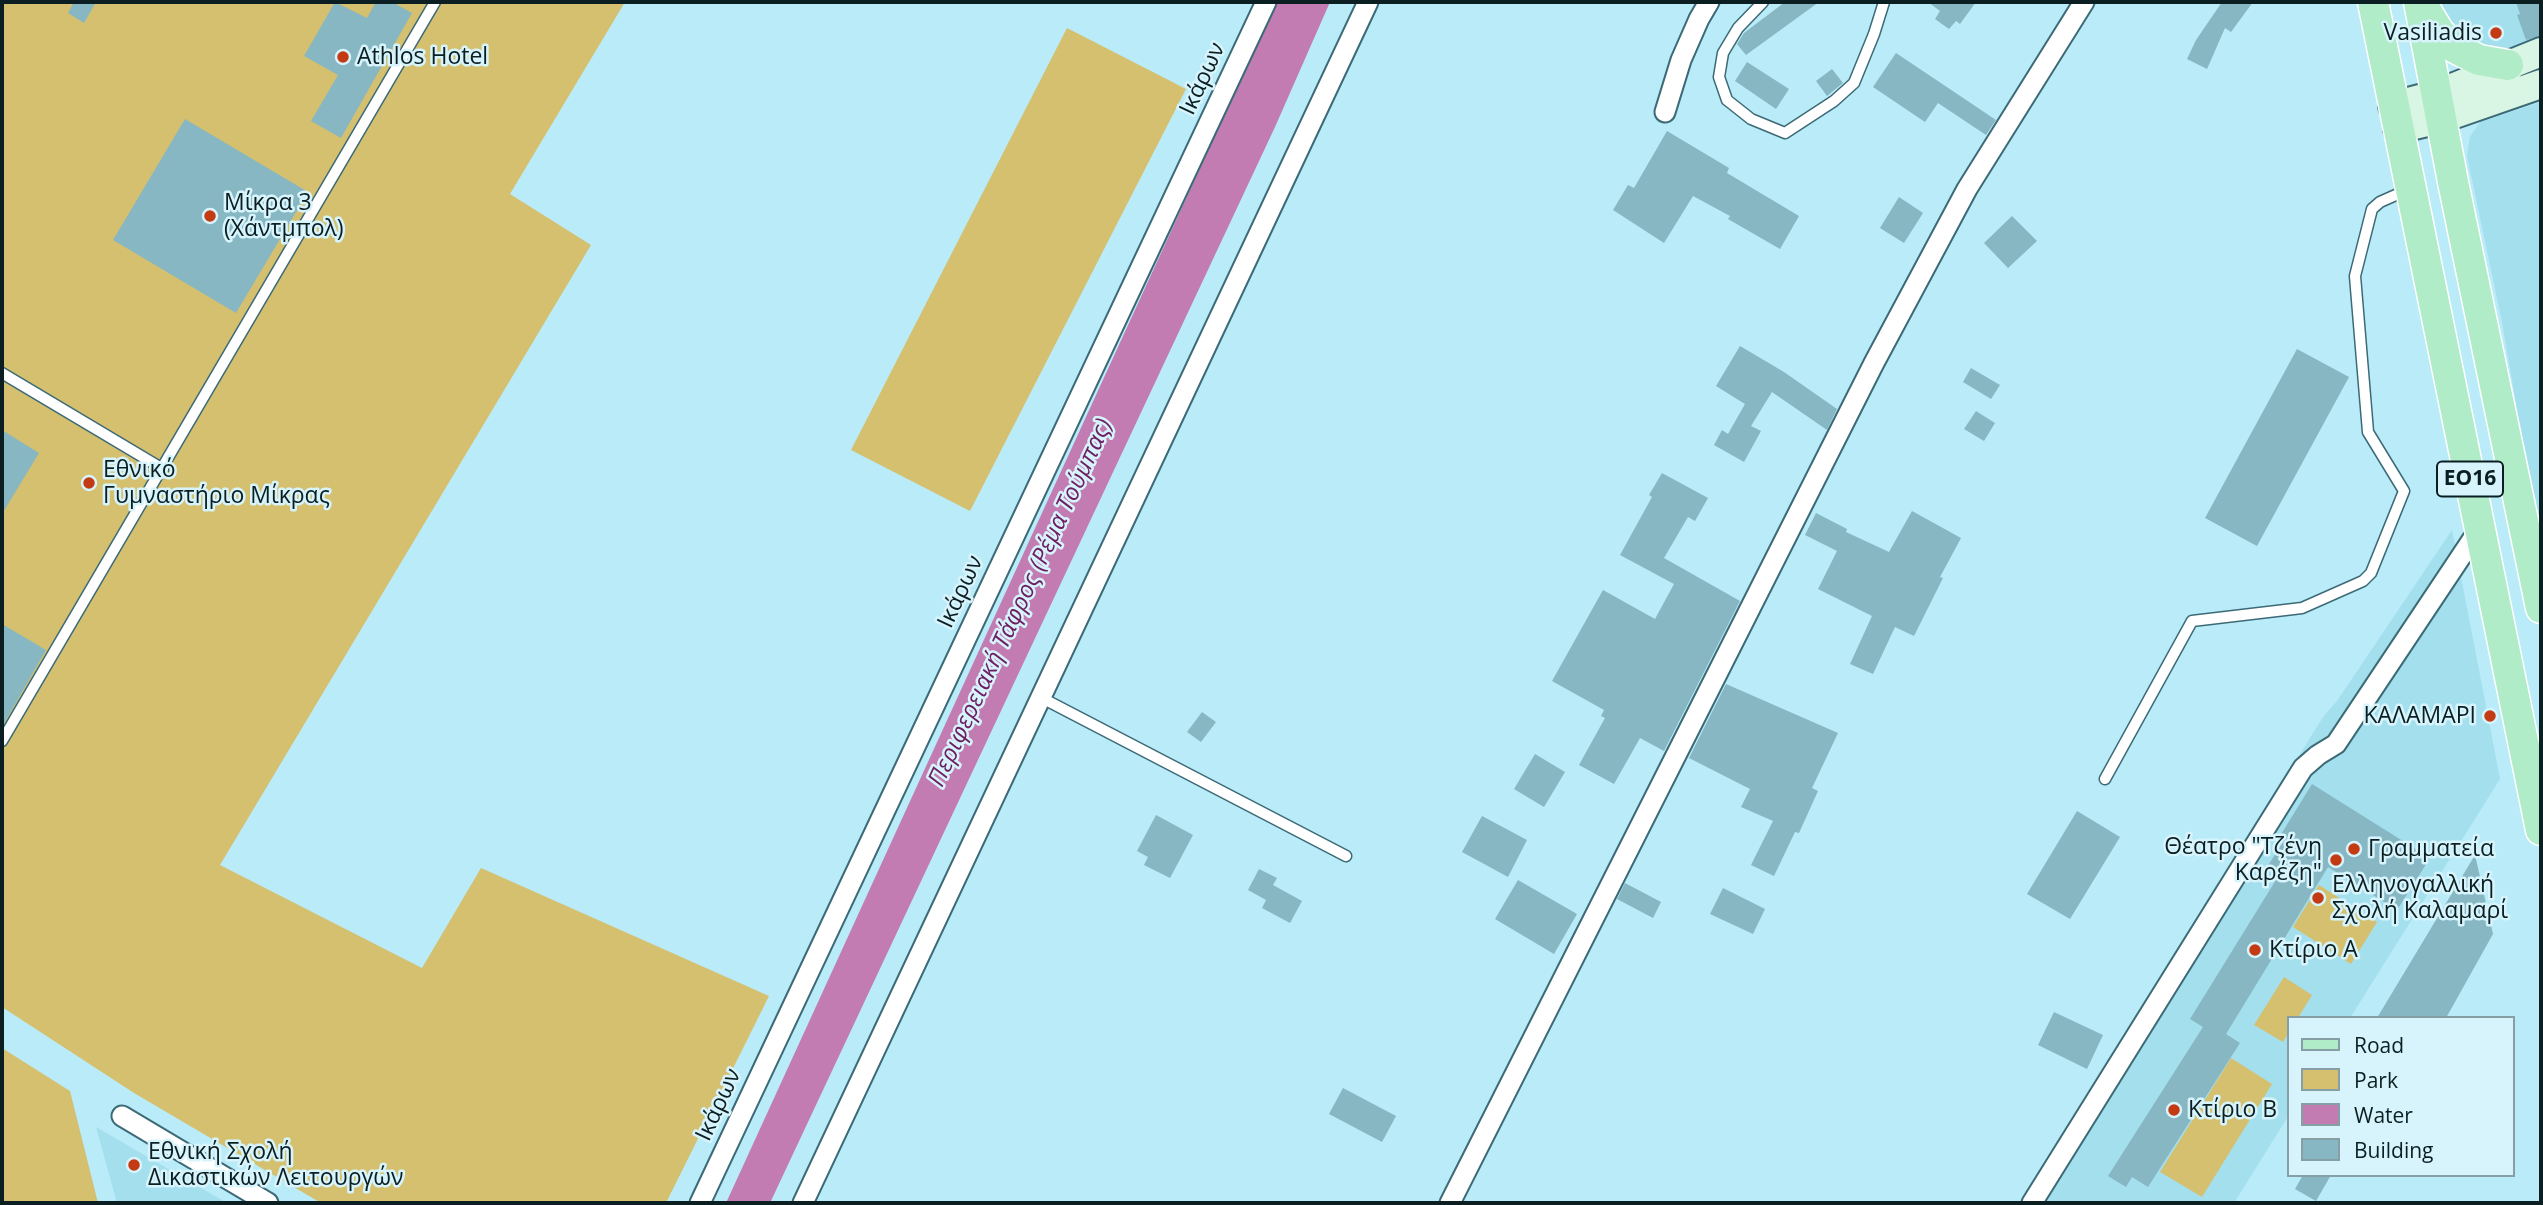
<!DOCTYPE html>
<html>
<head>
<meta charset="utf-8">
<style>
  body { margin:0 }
  #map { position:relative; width:2543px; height:1205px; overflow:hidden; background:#b9ebf8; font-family:"Open Sans",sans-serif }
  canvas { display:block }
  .frame { position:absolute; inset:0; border:4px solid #0b1f23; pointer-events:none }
  .legend { position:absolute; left:2287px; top:1016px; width:228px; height:161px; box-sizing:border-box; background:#d7f4fc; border:2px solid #859fa5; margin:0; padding:9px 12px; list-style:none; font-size:21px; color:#0b1f23 }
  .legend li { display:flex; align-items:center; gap:14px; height:35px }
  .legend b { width:35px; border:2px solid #859fa5 }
</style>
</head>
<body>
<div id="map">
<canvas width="2543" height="1205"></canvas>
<div class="frame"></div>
<ul class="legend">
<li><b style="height:9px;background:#b0ecc8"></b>Road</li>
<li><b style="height:19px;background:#d5c06f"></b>Park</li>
<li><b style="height:19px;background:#c27cb2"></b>Water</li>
<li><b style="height:19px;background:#86b7c3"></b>Building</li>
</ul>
</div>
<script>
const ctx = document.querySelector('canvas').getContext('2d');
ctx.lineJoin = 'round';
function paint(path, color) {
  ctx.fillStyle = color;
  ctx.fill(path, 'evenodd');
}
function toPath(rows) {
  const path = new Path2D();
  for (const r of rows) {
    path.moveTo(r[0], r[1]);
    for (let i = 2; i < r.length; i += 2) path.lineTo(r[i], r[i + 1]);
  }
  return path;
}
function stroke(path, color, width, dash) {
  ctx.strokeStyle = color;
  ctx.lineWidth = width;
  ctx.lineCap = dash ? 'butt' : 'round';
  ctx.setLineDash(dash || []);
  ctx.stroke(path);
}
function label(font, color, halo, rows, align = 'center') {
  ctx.font = font + ' "Open Sans",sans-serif';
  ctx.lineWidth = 5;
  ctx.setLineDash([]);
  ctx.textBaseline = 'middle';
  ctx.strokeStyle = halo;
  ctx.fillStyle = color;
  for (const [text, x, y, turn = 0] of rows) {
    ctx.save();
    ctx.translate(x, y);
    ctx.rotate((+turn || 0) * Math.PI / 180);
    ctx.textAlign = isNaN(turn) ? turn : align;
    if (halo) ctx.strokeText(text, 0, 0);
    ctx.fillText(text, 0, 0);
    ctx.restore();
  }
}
paint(toPath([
  [2440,2,2541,2,2541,38,2491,57,2445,28],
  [2541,102,2541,519,2536,521,2502,322,2467,156,2470,137,2480,122],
  [2452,530,2500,779,2350,1018,2289,1018,2289,1115,2234,1203,2021,1203,2323,717,2337,701],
  [96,1127,227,1203,117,1203]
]), '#a4dfee');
paint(toPath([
  [2,2,625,2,510,194,591,245,220,865,422,968,481,868,769,996,666,1203,321,1203,134,1093,2,1007],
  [1067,28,1186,89,970,511,851,450],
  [2319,885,2377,922,2351,964,2293,927],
  [2284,977,2312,995,2298,1018,2289,1018,2289,1032,2283,1042,2254,1025],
  [2,1048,70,1091,98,1203,2,1203],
  [2231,1058,2272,1084,2202,1197,2160,1172]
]), '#d5c06f');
paint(toPath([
  [1276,2,1330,2,1275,127,770,1203,726,1203]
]), '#c27cb2');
paint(toPath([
  [74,2,96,2,84,23,68,13],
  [335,2,367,18,376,2,392,2,412,13,341,138,311,121,338,75,304,56],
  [1785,2,1819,2,1746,55,1737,44,1744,33],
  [1928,2,1976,2,1960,24,1956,21,1949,29,1935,19,1940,11],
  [2222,2,2253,2,2231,32,2225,28,2207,69,2187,59,2196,40],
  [2516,2,2541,2,2541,36,2526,40,2517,15,2520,14],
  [1896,53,1996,120,1986,135,1938,103,1925,122,1873,87],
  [1747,62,1789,89,1776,109,1735,81],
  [1832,69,1843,83,1827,96,1816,81],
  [185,119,308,192,236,313,113,240],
  [1667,131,1729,168,1727,173,1799,216,1780,249,1728,219,1730,216,1693,196,1664,243,1613,210,1628,185,1634,188],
  [1899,197,1923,213,1904,243,1880,228],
  [2012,216,2037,241,2008,268,1984,243],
  [1740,346,1784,372,1837,409,1827,430,1772,392,1751,426,1761,431,1744,462,1714,445,1722,430,1728,434,1745,404,1716,386],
  [2297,349,2349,377,2257,546,2205,518],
  [1971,368,2000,385,1991,399,1963,382],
  [1976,411,1995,423,1984,441,1964,429],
  [2,430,39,453,2,514],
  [1662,473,1708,498,1695,521,1688,517,1664,558,1740,601,1664,751,1640,738,1614,784,1579,765,1605,718,1601,716,1604,710,1552,681,1603,590,1655,619,1674,584,1620,555,1652,497,1649,495],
  [1912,511,1961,538,1940,577,1943,578,1914,636,1895,627,1873,674,1850,664,1872,616,1818,589,1837,551,1805,535,1816,513,1847,529,1846,532,1889,552],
  [2,624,46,650,2,727],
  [1726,684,1838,733,1812,788,1818,791,1799,833,1795,832,1774,876,1751,865,1773,821,1741,807,1750,789,1689,758],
  [1202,712,1216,722,1201,742,1187,732],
  [1535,754,1565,772,1544,807,1514,789],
  [2312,784,2430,858,2397,910,2328,867,2226,1034,2240,1043,2148,1187,2132,1177,2126,1187,2108,1176,2203,1027,2190,1019,2279,875,2267,867,2285,839,2280,836],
  [2077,811,2120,837,2070,919,2027,894],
  [1156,815,1193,835,1170,878,1144,865,1148,857,1137,851],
  [1482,816,1527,840,1508,877,1462,852],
  [2475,855,2493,934,2446,1018,2377,1018],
  [1259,869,1277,878,1273,885,1302,901,1290,923,1262,908,1266,900,1248,890],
  [1518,880,1577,914,1554,954,1495,919],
  [1625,883,1661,902,1653,918,1617,899],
  [1723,888,1765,909,1753,934,1710,914],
  [2054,1012,2103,1035,2087,1069,2038,1045],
  [1343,1088,1396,1116,1382,1142,1329,1114],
  [2303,1175,2331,1175,2316,1201,2295,1189]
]), '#86b7c3');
const lane = toPath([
  [1763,2,1738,28,1723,53,1719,77,1727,100,1751,119,1785,133,1834,101,1854,83,1874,34,1884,2],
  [2,373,163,469],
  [1040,697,1346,856],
  [2,741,435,2],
  [2105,779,2192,621,2302,608,2363,581,2371,573,2404,491,2368,432,2355,276,2372,209,2380,202,2407,190]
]);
const street = toPath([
  [1665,112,1681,60,1699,19,1709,2],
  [122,1116,268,1203],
  [700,1203,1266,2],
  [803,1203,1368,2],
  [1450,1203,1874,363,1967,189,2084,2],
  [2032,1203,2303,768,2318,755,2336,744,2480,528]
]);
const secondary = toPath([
  [2393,106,2435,95,2541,52],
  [2398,129,2440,119,2541,84]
]);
const primary = toPath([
  [2373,2,2541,830],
  [2419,2,2453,182,2541,608],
  [2424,7,2439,32,2455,48,2479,60,2508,65]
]);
stroke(lane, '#3c6a76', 13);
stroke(street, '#3c6a76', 23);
stroke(secondary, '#3c6a76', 32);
stroke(primary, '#fff', 33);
stroke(lane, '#fff', 10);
stroke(street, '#fff', 19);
stroke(secondary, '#d8f6e3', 28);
stroke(primary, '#b0ecc8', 30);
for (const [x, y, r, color] of [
  [2496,33,7,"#c43b13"],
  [343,57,7,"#c43b13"],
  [210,216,7,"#c43b13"],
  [89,483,7,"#c43b13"],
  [2490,716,7,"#c43b13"],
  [2354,849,7,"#c43b13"],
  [2336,860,7,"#c43b13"],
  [2318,898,7,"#c43b13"],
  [2255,950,7,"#c43b13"],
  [2174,1110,7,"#c43b13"],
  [134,1165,7,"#c43b13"]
]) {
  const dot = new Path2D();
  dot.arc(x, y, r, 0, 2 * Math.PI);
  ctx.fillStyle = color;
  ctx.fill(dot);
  stroke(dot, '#d7f4fc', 2.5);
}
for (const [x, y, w] of [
  [2470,479,66]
]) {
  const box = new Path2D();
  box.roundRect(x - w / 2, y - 17.5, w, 35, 5);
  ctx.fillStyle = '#d7f4fc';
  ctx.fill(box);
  stroke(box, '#0b1f23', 2);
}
label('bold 21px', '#0b1f23', null, [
  ["ΕΟ16",2470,479]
]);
label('23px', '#0b1f23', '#d7f4fc', [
  ["Vasiliadis",2482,33,"right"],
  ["Athlos Hotel",357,57],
  ["Μίκρα 3",224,203],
  ["(Χάντμπολ)",224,229],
  ["Εθνικό",103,470],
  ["Γυμναστήριο Μίκρας",103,496],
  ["ΚΑΛΑΜΑΡΙ",2476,716,"right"],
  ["Θέατρο \"Τζένη",2322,847,"right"],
  ["Καρέζη\"",2322,873,"right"],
  ["Γραμματεία",2368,849],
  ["Ελληνογαλλική",2332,885],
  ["Σχολή Καλαμαρί",2332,911],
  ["Κτίριο Α",2269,950],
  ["Κτίριο Β",2188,1110],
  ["Εθνική Σχολή",148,1152],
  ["Δικαστικών Λειτουργών",148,1178]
], 'left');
label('23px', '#0b1f23', '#d7f4fc', [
  ["Ικάρων",1203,79,-65],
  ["Ικάρων",961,592,-65],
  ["Ικάρων",719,1105,-65]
]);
label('italic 24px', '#6f1d61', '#d7f4fc', [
  ["Περιφερειακή Τάφρος (Ρέμα Τούμπας)",1021,603,-65]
]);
</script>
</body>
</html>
